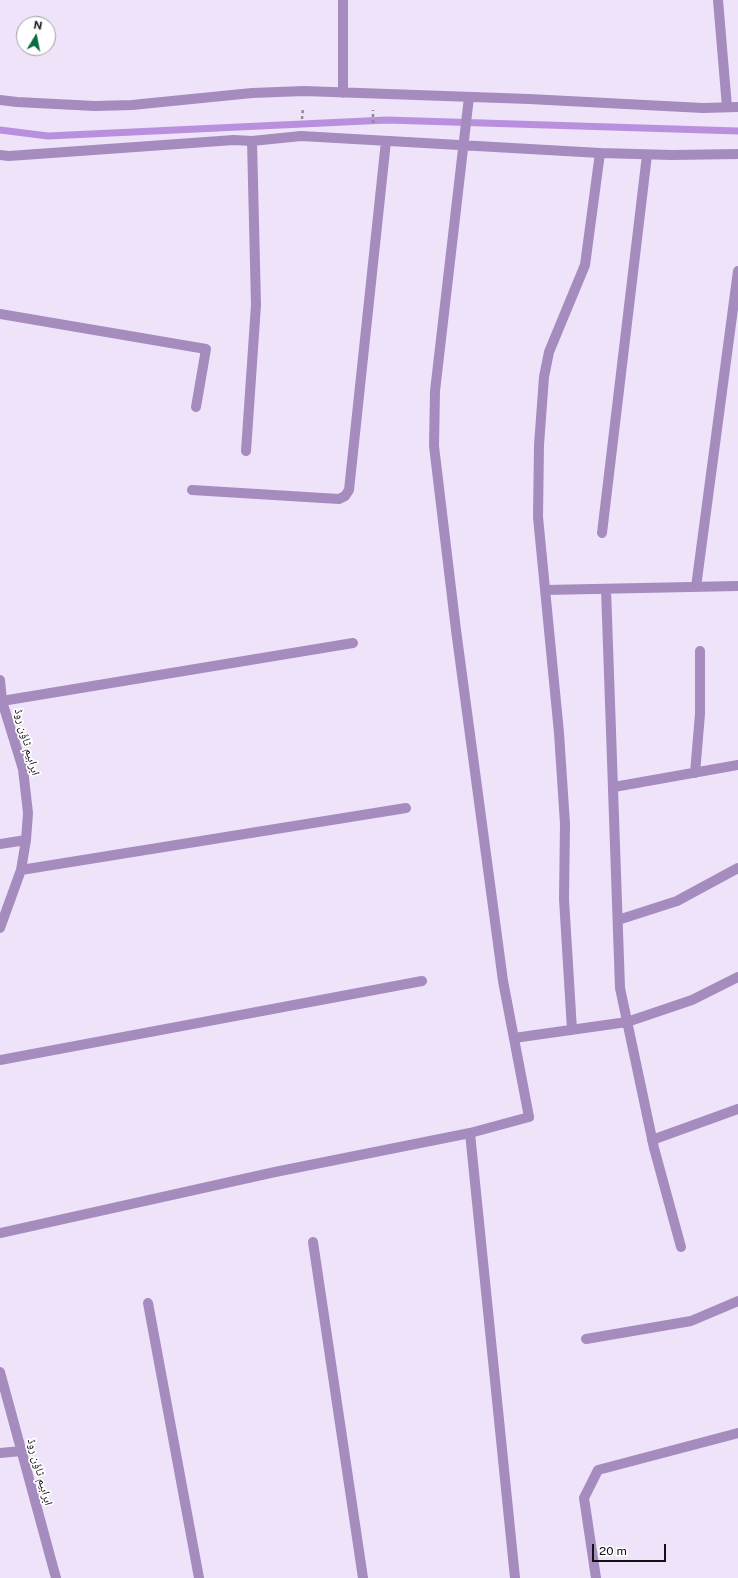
<!DOCTYPE html>
<html>
<head>
<meta charset="utf-8">
<style>
  body { margin:0 }
  #map { position:relative; width:738px; height:1578px; overflow:hidden; background:#eee3f9; font-family:"Public Sans",sans-serif }
  canvas { display:block }
  .north { position:absolute; left:16px; top:16px; width:40px; height:40px; box-sizing:border-box; background:#fff; border:1px solid #a19fa2; border-radius:50%; rotate:10deg; font-size:11px; font-weight:700; line-height:16px; text-align:center; color:#141017 }
  .north::after { content:''; display:block; margin:auto; width:14px; height:18px; background:#066d43; clip-path:polygon(50% 0,100% 100%,50% 72%,0 100%) }
  .scale { position:absolute; left:592px; top:1544px; width:74px; height:18px; box-sizing:border-box; border:2px solid #141017; border-top:0; padding-left:5px; font-size:12px; line-height:14px; white-space:nowrap; color:#141017; -webkit-text-stroke:3px #fff; paint-order:stroke }
</style>
</head>
<body>
<div id="map">
<canvas width="738" height="1578"></canvas>
<div class="north">N</div>
<div class="scale">20 m</div>
</div>
<script>
const ctx = document.querySelector('canvas').getContext('2d');
ctx.lineJoin = 'round';
function toPath(rows) {
  const path = new Path2D();
  for (const r of rows) {
    path.moveTo(r[0], r[1]);
    for (let i = 2; i < r.length; i += 2) path.lineTo(r[i], r[i + 1]);
  }
  return path;
}
function stroke(path, color, width, dash) {
  ctx.strokeStyle = color;
  ctx.lineWidth = width;
  ctx.lineCap = dash ? 'butt' : 'round';
  ctx.setLineDash(dash || []);
  ctx.stroke(path);
}
function label(font, color, halo, rows, align = 'center') {
  ctx.font = font + ' "Public Sans","Noto Naskh Arabic",sans-serif';
  ctx.lineWidth = 3.5;
  ctx.setLineDash([]);
  ctx.textBaseline = 'middle';
  ctx.strokeStyle = halo;
  ctx.fillStyle = color;
  for (const [text, x, y, turn = 0] of rows) {
    ctx.save();
    ctx.translate(x, y);
    ctx.rotate((+turn || 0) * Math.PI / 180);
    ctx.textAlign = isNaN(turn) ? turn : align;
    if (halo) ctx.strokeText(text, 0, 0);
    ctx.fillText(text, 0, 0);
    ctx.restore();
  }
}
stroke(toPath([
  [0,130,48,136,387,120,738,131]
]), '#b990de', 7);
stroke(toPath([
  [302,119,303,108],
  [373,123,373,110]
]), '#908898', 2.5, [3, 3]);
stroke(toPath([
  [343,0,343,93],
  [718,0,727,107],
  [0,100,17,102,95,106,132,105,252,93,304,91,529,99,703,108,738,107],
  [0,155,9,156,234,140,252,141,301,136,600,153,672,155,738,154],
  [0,314,206,349,196,407],
  [246,451,256,305,252,141],
  [192,490,339,499,345,496,349,490,386,141],
  [602,533,647,155],
  [696,587,738,271],
  [606,589,620,988,654,1148,681,1247],
  [545,590,738,586],
  [0,680,2,701,23,769,28,813,26,840,21,870,0,928],
  [2,701,353,643],
  [695,773,700,714,700,651],
  [614,787,738,765],
  [0,844,26,840],
  [21,870,406,808],
  [618,920,677,901,738,868],
  [572,1030,564,899,565,824,559,733,538,517,539,445,544,377,549,352,585,265,600,153],
  [514,1038,627,1022,692,1000,738,977],
  [0,1060,422,981],
  [470,1133,515,1578],
  [652,1140,738,1109],
  [0,1233,275,1172,470,1133,529,1117,503,981,456,630,434,446,435,391,469,97],
  [313,1242,363,1578],
  [148,1303,199,1578],
  [586,1339,691,1321,738,1301],
  [0,1372,56,1578],
  [0,1453,21,1451],
  [596,1578,584,1498,598,1470,738,1433]
]), '#a68bbf', 10);
label('12px', '#141017', '#fff', [
  ["ابراہیم ٹاؤن روڈ",27,742,75],
  ["ابراہیم ٹاؤن روڈ",40,1472,75]
]);
</script>
</body>
</html>
